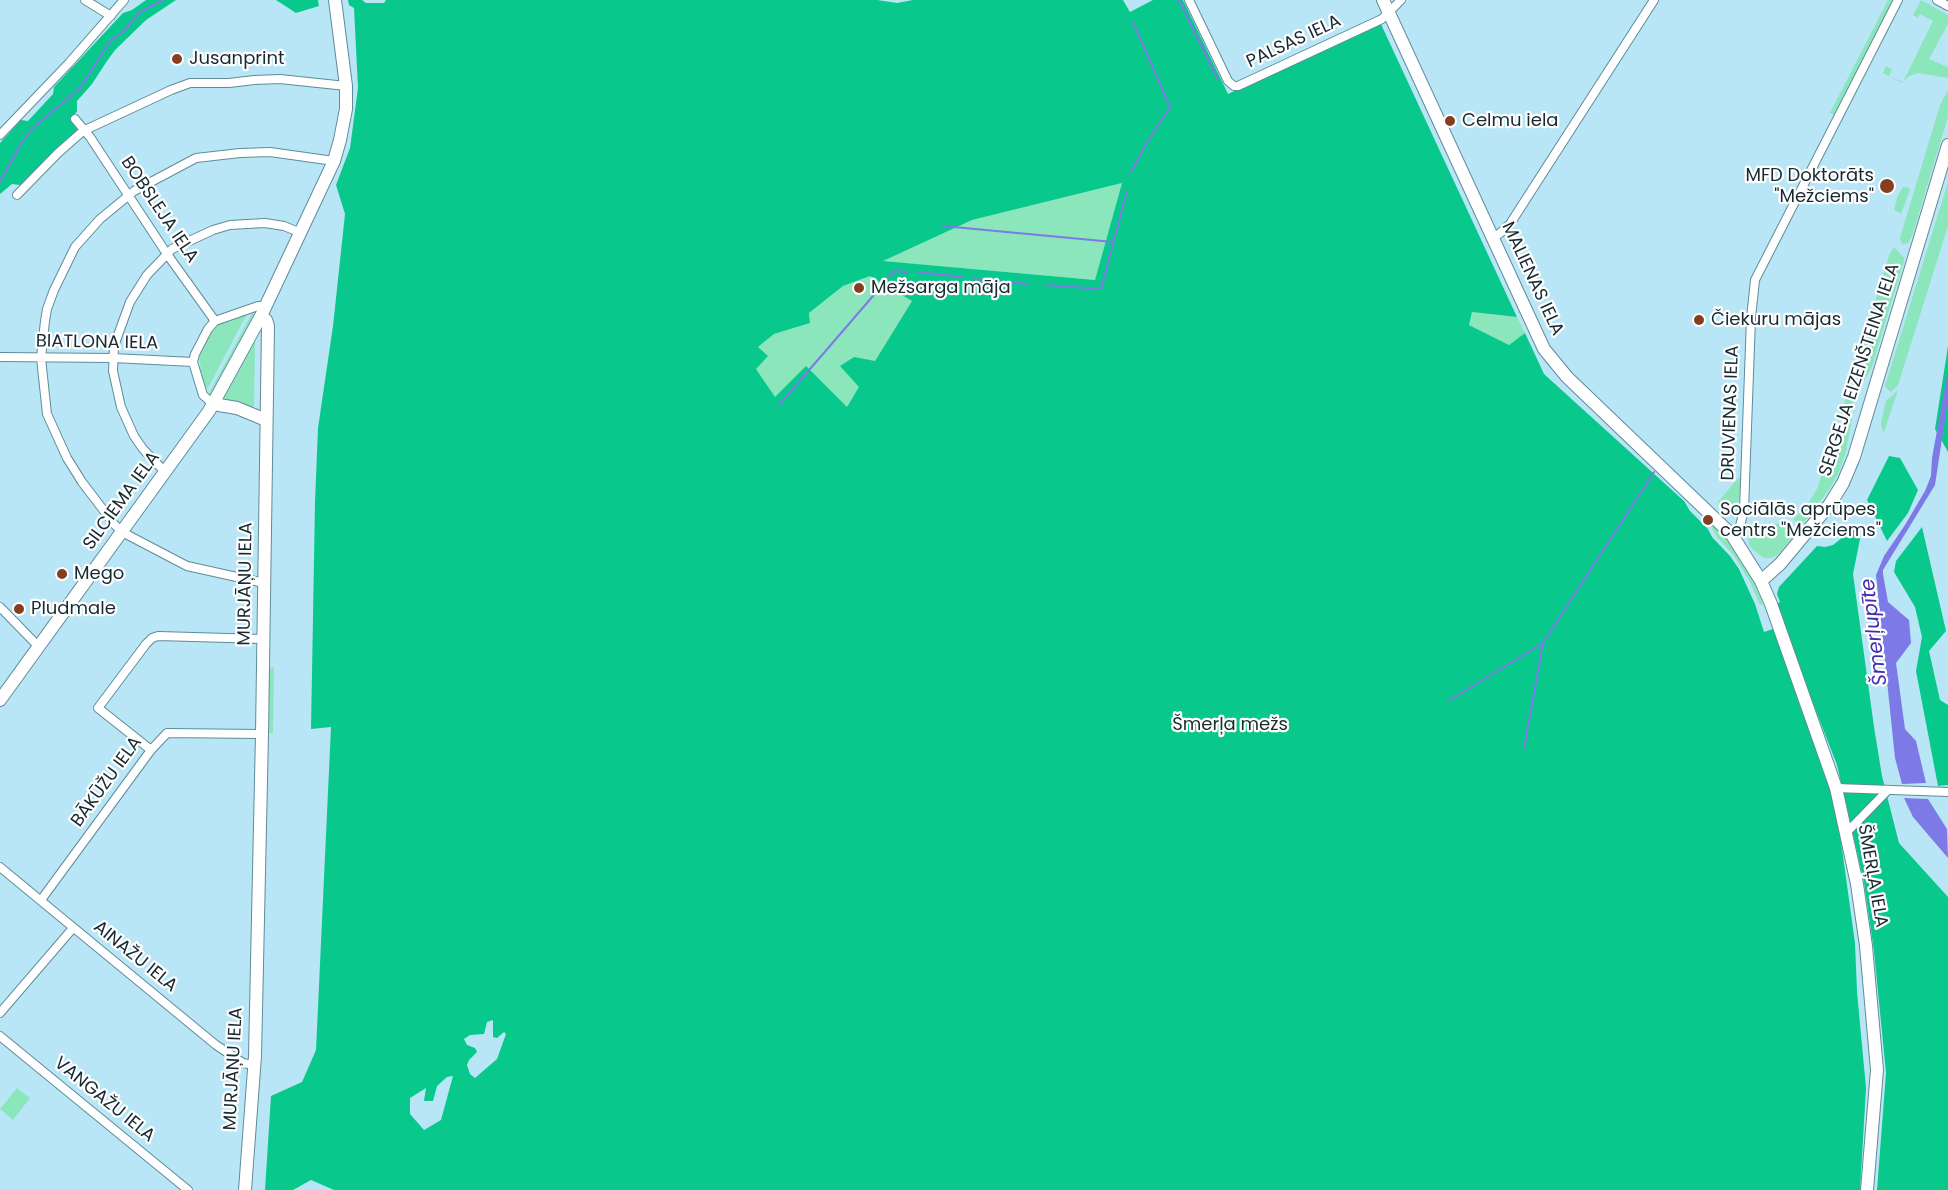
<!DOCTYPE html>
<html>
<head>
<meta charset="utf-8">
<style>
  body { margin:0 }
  canvas { display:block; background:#b8e6f6 }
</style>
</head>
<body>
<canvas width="1948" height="1190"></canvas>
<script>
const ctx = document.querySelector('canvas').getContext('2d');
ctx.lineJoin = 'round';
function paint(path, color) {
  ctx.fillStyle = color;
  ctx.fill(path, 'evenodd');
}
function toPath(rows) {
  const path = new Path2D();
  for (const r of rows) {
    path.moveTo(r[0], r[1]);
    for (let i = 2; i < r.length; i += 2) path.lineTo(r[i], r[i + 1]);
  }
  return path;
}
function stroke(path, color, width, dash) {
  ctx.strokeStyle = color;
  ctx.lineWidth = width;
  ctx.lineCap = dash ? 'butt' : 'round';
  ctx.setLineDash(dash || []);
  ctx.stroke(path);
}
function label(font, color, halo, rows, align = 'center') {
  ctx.font = font + ' Poppins,sans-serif';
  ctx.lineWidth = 4.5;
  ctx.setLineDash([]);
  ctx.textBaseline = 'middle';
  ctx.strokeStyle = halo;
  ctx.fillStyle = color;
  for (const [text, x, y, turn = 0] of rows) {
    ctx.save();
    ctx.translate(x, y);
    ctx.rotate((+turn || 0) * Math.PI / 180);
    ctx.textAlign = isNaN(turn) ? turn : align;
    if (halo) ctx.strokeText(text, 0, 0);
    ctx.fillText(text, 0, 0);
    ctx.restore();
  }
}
paint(toPath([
  [1888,0,1894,0,1834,115,1830,113],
  [1921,0,1948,15,1948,24,1929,59,1948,67,1948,78,1918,73,1909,76,1902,83,1883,73,1886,66,1892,69,1889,76,1903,82,1933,21,1920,14,1918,18,1913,15],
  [1948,90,1948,117,1912,236,1908,243,1902,244,1900,238,1940,105],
  [1948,182,1948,226,1898,385,1891,392,1887,389,1885,386],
  [1122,183,1095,280,882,261,972,220],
  [1903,187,1909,188,1910,190,1901,214,1894,210,1898,195],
  [1894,247,1904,258,1904,261,1872,367,1862,384,1853,373,1890,253],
  [870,276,912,301,875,361,830,480,756,369,758,347,774,334,810,323,809,313,843,286],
  [256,310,257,312,211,396,209,393,253,311],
  [1472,312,1517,317,1525,333,1509,345,1469,325],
  [247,314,209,386,206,389,201,371,199,356,215,325],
  [255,340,254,409,226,402,223,399],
  [1852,379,1857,385,1849,414,1839,420],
  [1898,390,1884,432,1883,432,1881,423,1886,401],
  [1850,418,1852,418,1846,452,1839,472,1829,490,1801,526,1793,519,1806,507,1818,487,1836,427],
  [1742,477,1737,512,1735,516,1732,516,1718,505,1718,502,1738,478],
  [1788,522,1798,530,1778,555,1771,558,1764,558,1753,550,1749,545,1748,532,1749,528],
  [1713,524,1735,550,1753,580,1763,604,1760,605,1750,582,1734,556,1716,536,1711,526],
  [274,667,273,733,268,733,269,671,271,668],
  [17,1088,30,1098,13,1120,0,1109]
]), '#8ce6bb');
paint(toPath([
  [146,0,176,0,146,20,115,50,107,61,92,84,77,101,77,112,71,117,79,129,56,149,20,185,12,184,0,194,0,143,21,120,28,121,53,94,54,87,123,13,132,10],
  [276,0,318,0,319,6,296,13],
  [348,0,362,0,366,3,384,3,386,0,877,0,897,3,913,0,1123,0,1130,12,1153,0,1183,0,1228,94,1380,22,1517,317,1472,312,1469,325,1509,345,1525,333,1544,374,1684,501,1690,511,1708,529,1712,537,1730,556,1739,569,1755,604,1764,632,1773,629,1834,791,1855,943,1857,992,1866,1088,1860,1190,334,1190,311,1180,293,1190,265,1190,271,1096,302,1082,316,1050,331,727,311,729,315,502,318,428,333,326,345,214,336,185,350,148,358,88,354,8,349,5],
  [1122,183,1095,280,883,261,972,220],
  [870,276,912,301,875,361,854,357,840,366,859,387,847,407,806,366,775,397,756,369,768,356,758,347,774,334,810,323,809,313,843,286],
  [493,1020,493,1037,497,1038,504,1032,506,1034,497,1059,475,1078,470,1074,467,1065,469,1060,477,1052,475,1048,467,1045,464,1039,470,1035,484,1034,487,1022],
  [453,1076,441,1120,424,1130,410,1114,410,1098,426,1088,424,1101,433,1101,437,1086,447,1077],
  [1948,346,1948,452,1935,429],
  [1889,456,1900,458,1918,490,1908,513,1887,541,1867,500],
  [1922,527,1946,631,1929,651,1940,700,1948,705,1948,785,1938,786,1916,671,1922,637,1915,607,1894,572,1896,561],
  [1853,529,1860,539,1853,574,1874,727,1882,776,1899,843,1948,897,1948,1190,1877,1190,1886,1073,1874,951,1864,882,1837,765,1775,605,1780,602,1777,594,1779,587,1817,546,1825,547,1833,545]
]), '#08c98b');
paint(toPath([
  [1948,370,1948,399,1935,485,1883,570,1883,574,1888,602,1909,620,1911,643,1896,663,1905,729,1916,741,1926,783,1902,784,1895,758,1876,575,1884,556,1905,525,1925,491,1931,476,1932,458],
  [1904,798,1928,799,1947,829,1948,858,1913,817]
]), '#7d7ae7');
stroke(toPath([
  [1179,0,1217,78],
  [1131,172,1146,144,1170,107,1133,22],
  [0,182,22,142,34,127,80,88,111,40,122,33,140,12,162,0],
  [943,226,1113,242],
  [918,272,963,277],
  [889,277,895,271,907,272],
  [973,279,1029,284],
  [1046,285,1101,289,1127,191],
  [779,405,879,289],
  [1448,701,1543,643,1654,472],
  [1524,749,1543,643]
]), '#7d7ae7', 2);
const street = toPath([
  [85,0,111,16],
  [1189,0,1228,81,1234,86,1238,86,1382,19,1401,0],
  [1937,0,1948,6],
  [75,119,90,137,167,254,215,321],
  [0,135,69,63,124,0],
  [17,195,58,153,83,131,171,90,190,83,229,83,254,80,280,79,346,86],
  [1492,237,1499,234,1510,224,1654,0],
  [0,357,113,358,193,362],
  [213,404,203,395,193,362,195,354,208,329,215,321,258,306,266,306],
  [166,473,143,449,134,436,121,407,113,371,114,346,130,302,147,275,172,249,213,230,230,225,265,223,284,226,301,233],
  [1732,535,1740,526,1744,510,1751,318,1755,280,1898,0],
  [264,583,187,566,122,532,114,524,82,482,67,458,47,414,41,358,45,321,47,309,54,290,75,247,100,219,134,191,196,158,240,153,270,152,334,161],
  [0,607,39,647],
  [151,750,98,708,146,644,152,638,158,636,263,639],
  [1836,788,1948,792],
  [1847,832,1888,790],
  [0,867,216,1045,243,1063,254,1065],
  [41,900,151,750,167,733,262,734],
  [0,1013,73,928],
  [0,1036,188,1190]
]);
const secondary = toPath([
  [1383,0,1544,349,1567,377,1732,535,1761,581,1771,604,1836,788,1857,884,1866,946,1877,1070,1867,1190],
  [213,404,237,408,266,420],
  [1761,581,1780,564,1830,504,1843,483,1854,457,1948,145],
  [0,700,209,411,261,316,334,161,340,140,346,109,346,86,335,0],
  [245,1190,255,1056,262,734,268,326,266,320,261,316]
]);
stroke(street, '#608b9a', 10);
stroke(secondary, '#608b9a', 14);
stroke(street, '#fff', 8);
stroke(secondary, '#fff', 12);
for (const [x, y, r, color] of [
  [177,59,6,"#863e20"],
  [1450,121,6,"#863e20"],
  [1887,186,8,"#863e20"],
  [859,288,6,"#863e20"],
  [1699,320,6,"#863e20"],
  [1708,520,6,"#863e20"],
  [62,574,6,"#863e20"],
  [19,609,6,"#863e20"]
]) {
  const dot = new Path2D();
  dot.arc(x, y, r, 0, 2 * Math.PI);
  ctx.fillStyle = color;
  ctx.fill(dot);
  stroke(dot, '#fefefe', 2);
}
label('18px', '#182a30', '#fefefe', [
  ["PALSAS IELA",1294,42,-25],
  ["BOBSLEJA IELA",159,210,56],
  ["MALIENAS IELA",1532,279,65],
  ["BIATLONA IELA",97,343,1],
  ["SERGEJA EIZENŠTEINA IELA",1860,370,-72],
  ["DRUVIENAS IELA",1731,413,-88],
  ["SILCIEMA IELA",122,501,-54],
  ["MURJĀŅU IELA",246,584,-89],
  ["BĀKŪŽU IELA",107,782,-54],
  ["ŠMERĻA IELA",1872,876,80],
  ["AINAŽU IELA",135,957,39],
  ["MURJĀŅU IELA",234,1069,-87],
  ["VANGAŽU IELA",104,1100,39]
]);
label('18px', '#182a30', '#fefefe', [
  ["Jusanprint",189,59],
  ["Celmu iela",1462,121],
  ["MFD Doktorāts",1874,176,"right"],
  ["\"Mežciems\"",1874,197,"right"],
  ["Mežsarga māja",871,288],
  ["Čiekuru mājas",1711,320],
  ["Sociālās aprūpes",1720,510],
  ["centrs \"Mežciems\"",1720,531],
  ["Mego",74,574],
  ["Pludmale",31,609]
], 'left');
label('18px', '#173024', '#fefefe', [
  ["Šmerļa mežs",1230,725]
]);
label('italic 20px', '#442eae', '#fefefe', [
  ["Šmerļupīte",1875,632,-97]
]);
</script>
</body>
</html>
